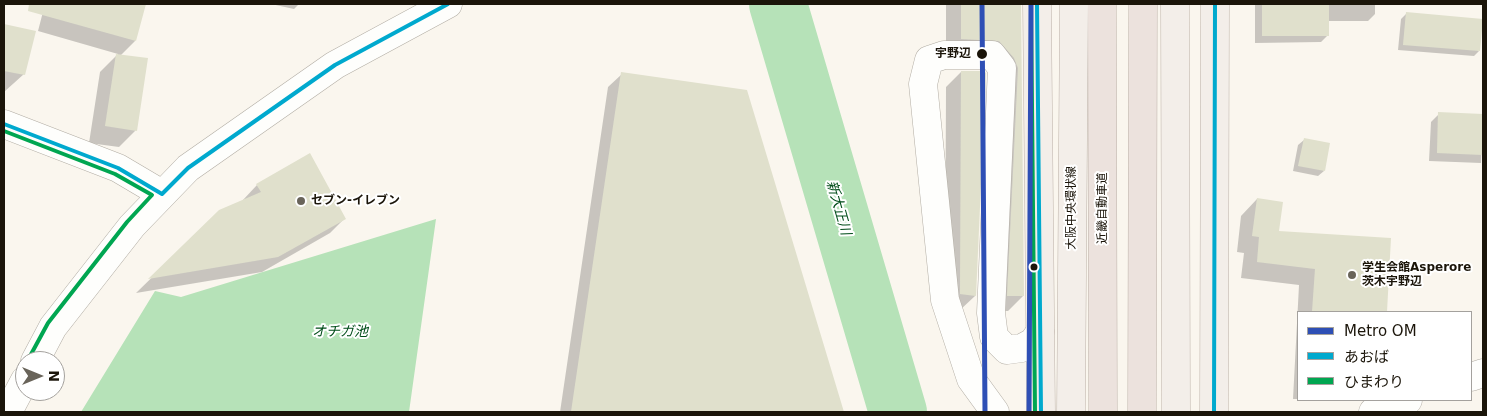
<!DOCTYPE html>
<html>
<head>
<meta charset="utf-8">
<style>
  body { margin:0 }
  #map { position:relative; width:1487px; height:416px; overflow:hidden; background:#faf6ee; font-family:"DejaVu Sans","Noto Sans JP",sans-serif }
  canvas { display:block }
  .frame { position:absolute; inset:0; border:5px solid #1b150a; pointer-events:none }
  .legend { position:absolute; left:1297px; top:311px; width:175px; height:90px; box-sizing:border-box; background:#fff; border:1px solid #a4a19d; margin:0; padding:6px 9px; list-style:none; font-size:15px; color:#1b150a }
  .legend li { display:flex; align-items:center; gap:10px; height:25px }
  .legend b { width:25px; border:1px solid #a4a19d }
  .north { position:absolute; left:15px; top:351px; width:50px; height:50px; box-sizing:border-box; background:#fff; border:1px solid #a4a19d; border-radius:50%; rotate:90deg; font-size:14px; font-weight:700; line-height:20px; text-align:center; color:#1b150a }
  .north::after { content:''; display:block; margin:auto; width:18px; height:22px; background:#69645a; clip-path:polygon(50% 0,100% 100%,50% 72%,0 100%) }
</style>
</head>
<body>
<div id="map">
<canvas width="1487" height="416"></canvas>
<div class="frame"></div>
<ul class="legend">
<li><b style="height:6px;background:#2e4fb5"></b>Metro OM</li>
<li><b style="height:6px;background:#00a9ce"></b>あおば</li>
<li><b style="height:6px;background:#00a651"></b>ひまわり</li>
</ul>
<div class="north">N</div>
</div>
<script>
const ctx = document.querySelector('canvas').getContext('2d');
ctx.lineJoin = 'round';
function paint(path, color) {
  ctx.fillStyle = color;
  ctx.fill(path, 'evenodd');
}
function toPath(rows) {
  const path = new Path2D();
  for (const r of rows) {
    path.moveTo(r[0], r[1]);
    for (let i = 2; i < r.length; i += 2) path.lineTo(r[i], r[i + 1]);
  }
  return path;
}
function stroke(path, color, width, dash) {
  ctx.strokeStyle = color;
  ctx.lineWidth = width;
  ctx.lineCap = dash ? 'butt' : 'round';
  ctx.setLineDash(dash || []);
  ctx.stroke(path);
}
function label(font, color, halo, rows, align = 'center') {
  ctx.font = font + ' "DejaVu Sans","Noto Sans JP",sans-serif';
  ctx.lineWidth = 4;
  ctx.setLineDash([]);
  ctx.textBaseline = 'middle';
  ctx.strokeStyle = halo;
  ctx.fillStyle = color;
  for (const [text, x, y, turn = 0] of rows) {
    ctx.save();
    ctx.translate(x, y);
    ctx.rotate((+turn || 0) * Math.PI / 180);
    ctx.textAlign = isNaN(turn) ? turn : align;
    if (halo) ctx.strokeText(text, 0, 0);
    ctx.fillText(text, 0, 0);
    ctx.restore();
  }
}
paint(toPath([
  [436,219,409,412,81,412,155,291,181,297]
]), '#b6e2b8');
paint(toPath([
  [45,4,145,4,135,41,120,56,136,130,119,147,89,143,100,72,118,54,38,31],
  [271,4,299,4,294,9],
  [946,4,1023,4,1020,5,1023,296,1008,311,992,311,1003,84,984,56,946,54],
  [1255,4,1375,4,1375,14,1368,21,1328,21,1328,35,1321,42,1255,43],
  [1406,14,1479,51,1474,56,1398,50,1401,19],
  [4,25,34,32,24,74,4,92],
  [961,72,975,296,959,311,945,310,946,87],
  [622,74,746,91,842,412,560,412,608,87],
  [1439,114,1483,115,1481,163,1429,161,1431,122],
  [1304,140,1324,171,1318,176,1293,171,1298,145],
  [257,185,345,218,330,233,262,272,136,293,220,211,242,201],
  [1257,199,1278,232,1390,239,1386,312,1298,312,1298,399,1293,399,1299,285,1241,278,1244,253,1237,252,1241,216],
  [1314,400,1342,400,1340,401]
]), '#0003');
stroke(toPath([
  [778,4,898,412]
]), '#b6e2b8', 58);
paint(toPath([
  [29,4,146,4,136,41,28,11],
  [961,4,1021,4,1024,296,1007,296,1018,68,1014,58,999,41,961,39],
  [1262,4,1329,4,1329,36,1262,36],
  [1406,12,1483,19,1480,51,1403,45],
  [4,24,36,31,25,75,4,71],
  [116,54,148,58,137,131,105,126],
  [961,71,984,71,986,73,976,296,960,294],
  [621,72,747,90,844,412,571,412],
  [1438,112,1483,114,1483,155,1437,153],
  [1304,138,1330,143,1325,171,1298,166],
  [310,153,346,219,278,257,148,279,219,210,261,192,256,184],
  [1257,198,1283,202,1279,231,1391,238,1387,312,1312,312,1315,269,1257,262,1259,237,1252,236]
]), '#e0e0cc');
const street = toPath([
  [1471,377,1483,373],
  [995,412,971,379,945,300,923,84,929,60,944,55,992,55,1002,68,991,313,994,337,1007,350,1022,348,1033,342,1040,332],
  [1373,412,1408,400]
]);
const secondary = toPath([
  [4,124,118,168,162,194],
  [35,361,53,327,132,226,188,168,335,65,448,4],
  [8,412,25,380]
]);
const primary = toPath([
  [1037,4,1041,412],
  [1175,4,1176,412],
  [1071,412,1074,4],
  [1214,412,1215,4]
]);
const highway = toPath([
  [1102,4,1103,412],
  [1142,412,1143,4]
]);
stroke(street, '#b1aca3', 29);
stroke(secondary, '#b1aca3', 29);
stroke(primary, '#bcb1a8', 29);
stroke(highway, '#bcb1a8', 29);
stroke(street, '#fefefc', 28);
stroke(secondary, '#fefefc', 28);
stroke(primary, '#f3eee9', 28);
stroke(highway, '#ece2dd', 28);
stroke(toPath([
  [1037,4,1041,412],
  [4,124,118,168,162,194,188,168,335,65,448,4],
  [1214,412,1215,4]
]), '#00a9ce', 4);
stroke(toPath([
  [1031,4,1035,412],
  [4,131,115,174,152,195,127,222,48,323,29,358]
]), '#00a651', 4);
stroke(toPath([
  [982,4,985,412],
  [1029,412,1031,4]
]), '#2e4fb5', 5);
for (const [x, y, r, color] of [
  [982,54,6,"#1b150a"],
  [301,201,5,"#69645a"],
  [1034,267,4.5,"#1b150a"],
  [1352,275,5,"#69645a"]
]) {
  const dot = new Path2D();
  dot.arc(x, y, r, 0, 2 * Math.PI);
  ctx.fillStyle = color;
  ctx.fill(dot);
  stroke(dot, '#fff', 2);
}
label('bold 12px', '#1b150a', '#fff', [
  ["宇野辺",971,54]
], 'right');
label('bold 12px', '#1b150a', '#fff', [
  ["セブン-イレブン",311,201],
  ["学生会館Asperore",1362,268],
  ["茨木宇野辺",1362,282]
], 'left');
label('12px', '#1b150a', '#fff', [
  ["大阪中央環状線",1072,208,-90],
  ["近畿自動車道",1103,208,-90]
]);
label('italic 14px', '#014d19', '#fff', [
  ["新大正川",838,208,74],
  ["オチガ池",340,332]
]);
</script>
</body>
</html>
